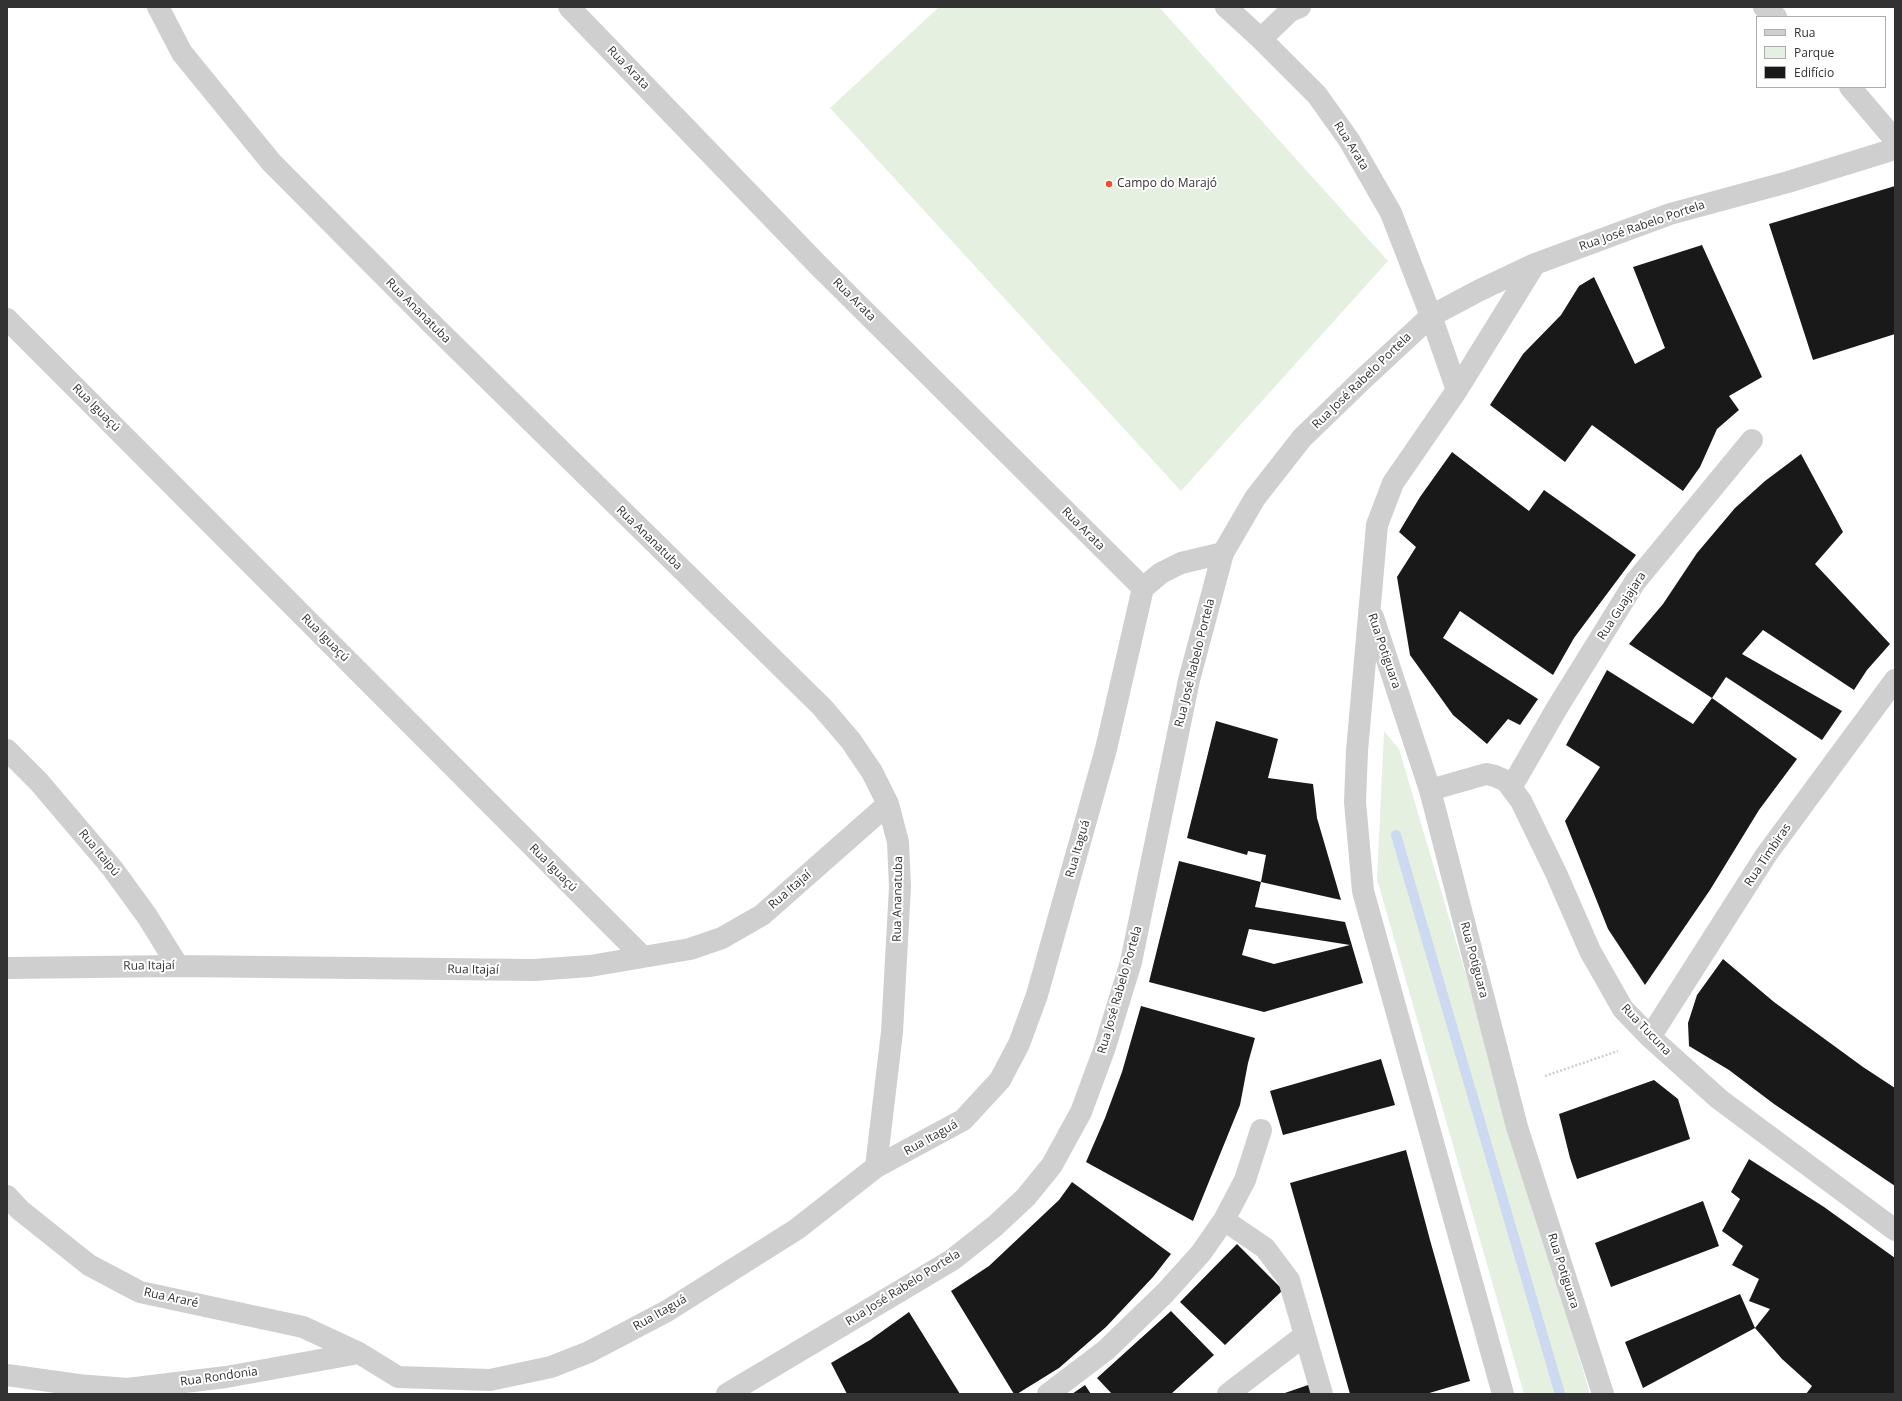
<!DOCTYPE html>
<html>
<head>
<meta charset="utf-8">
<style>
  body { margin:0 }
  #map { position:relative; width:1902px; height:1401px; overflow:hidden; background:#fff; font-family:"Open Sans",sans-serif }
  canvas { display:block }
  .frame { position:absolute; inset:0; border:8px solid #323232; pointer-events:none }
  .legend { position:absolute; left:1756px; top:16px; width:130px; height:72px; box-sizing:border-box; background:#fff; border:1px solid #adadad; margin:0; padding:5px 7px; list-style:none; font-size:12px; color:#323232 }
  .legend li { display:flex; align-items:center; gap:8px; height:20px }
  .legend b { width:20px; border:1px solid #adadad }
</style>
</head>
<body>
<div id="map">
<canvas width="1902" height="1401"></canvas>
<div class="frame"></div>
<ul class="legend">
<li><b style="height:5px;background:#cfcfcf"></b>Rua</li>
<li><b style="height:11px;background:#e5f0e0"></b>Parque</li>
<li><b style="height:11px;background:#191919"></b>Edifício</li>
</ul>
</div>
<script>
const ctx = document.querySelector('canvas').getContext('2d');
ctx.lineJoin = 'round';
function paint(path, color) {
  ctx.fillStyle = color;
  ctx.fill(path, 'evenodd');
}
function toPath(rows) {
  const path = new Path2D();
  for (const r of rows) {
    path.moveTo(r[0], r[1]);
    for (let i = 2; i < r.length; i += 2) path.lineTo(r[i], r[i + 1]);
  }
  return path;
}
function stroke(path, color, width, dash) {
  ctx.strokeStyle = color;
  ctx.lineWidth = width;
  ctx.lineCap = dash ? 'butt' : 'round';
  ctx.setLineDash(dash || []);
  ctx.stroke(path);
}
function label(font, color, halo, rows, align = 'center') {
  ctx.font = font + ' "Open Sans",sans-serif';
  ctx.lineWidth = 4;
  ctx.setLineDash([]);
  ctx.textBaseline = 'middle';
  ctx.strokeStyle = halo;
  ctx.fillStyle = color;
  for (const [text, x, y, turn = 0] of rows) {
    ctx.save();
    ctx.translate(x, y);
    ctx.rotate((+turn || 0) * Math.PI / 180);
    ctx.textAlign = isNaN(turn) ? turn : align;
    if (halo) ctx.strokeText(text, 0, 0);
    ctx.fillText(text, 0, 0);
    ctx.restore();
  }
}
paint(toPath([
  [939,7,1159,7,1388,261,1181,491,830,108],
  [1384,731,1399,749,1590,1394,1524,1394,1377,879]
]), '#e5f0e0');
stroke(toPath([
  [1396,835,1560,1394]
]), '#ccd9f0', 10);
paint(toPath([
  [1895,186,1895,334,1813,360,1769,224],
  [1702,245,1762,377,1729,396,1739,410,1717,429,1700,467,1683,491,1592,425,1565,462,1490,405,1523,354,1561,315,1579,286,1594,277,1635,364,1665,348,1633,267],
  [1452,452,1529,511,1544,490,1636,555,1574,638,1553,675,1460,611,1443,638,1538,699,1520,725,1508,719,1487,744,1453,715,1410,655,1397,577,1416,547,1399,532,1420,497],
  [1801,454,1843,532,1815,564,1890,644,1867,670,1854,690,1763,630,1742,654,1842,711,1822,740,1726,677,1712,698,1797,759,1759,810,1710,890,1645,985,1608,929,1565,821,1600,767,1566,745,1607,670,1693,724,1712,698,1629,644,1663,604,1697,553,1735,508,1765,481],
  [1216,721,1278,739,1268,778,1313,784,1317,818,1341,900,1261,882,1266,855,1248,851,1247,855,1187,838],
  [1179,861,1261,882,1255,907,1345,922,1363,983,1264,1012,1149,982],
  [1249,929,1350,945,1274,964,1242,955],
  [1723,959,1774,1002,1863,1067,1895,1088,1895,1186,1774,1104,1729,1070,1689,1046,1688,1023,1697,995],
  [1141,1006,1255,1038,1248,1063,1240,1105,1193,1221,1086,1162,1105,1118,1122,1072],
  [1381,1059,1395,1105,1283,1135,1270,1091],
  [1654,1080,1678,1099,1690,1139,1577,1179,1570,1158,1559,1114],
  [1406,1150,1430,1240,1470,1381,1426,1394,1350,1394,1290,1183],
  [1749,1159,1824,1207,1895,1258,1895,1394,1806,1394,1812,1386,1782,1359,1755,1328,1770,1309,1749,1301,1759,1279,1732,1265,1743,1246,1722,1231,1740,1199,1731,1192],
  [1072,1182,1171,1254,1153,1277,1106,1327,1059,1368,1017,1394,1014,1394,951,1291,989,1266,1059,1200],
  [1703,1201,1719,1246,1611,1287,1595,1243],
  [1237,1244,1283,1290,1225,1345,1180,1302],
  [1740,1294,1755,1328,1643,1388,1625,1342],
  [1171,1311,1214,1355,1171,1394,1112,1394,1097,1378],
  [909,1312,960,1394,847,1394,831,1363,870,1340],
  [1311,1384,1314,1394,1282,1394],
  [1085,1385,1091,1394,1072,1394]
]), '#191919');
stroke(toPath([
  [1545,1076,1618,1051]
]), '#cfcfcf', 2.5, [2, 2]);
stroke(toPath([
  [158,7,182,53,271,162,430,322,822,707,851,741,872,772,888,804,898,842,900,887,892,1032,876,1167],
  [569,7,818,265,1143,588],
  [1226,7,1261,39,1317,95,1349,140,1391,213,1431,316,1457,390],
  [1764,7,1776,17],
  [1261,39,1290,11,1300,7],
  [1850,87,1895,140],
  [7,319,643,957],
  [1373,617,1430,790,1517,1127,1603,1394],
  [7,750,39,782,112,868,147,916,178,966],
  [1512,786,1557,708,1635,582,1752,440],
  [1430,790,1486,774,1495,776,1506,781,1521,801,1556,873,1590,951,1623,1009,1650,1037,1719,1099,1895,1230],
  [7,968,178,966,534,970,590,966,690,949,722,938,762,915,888,804],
  [1650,1037,1766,855,1895,680],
  [7,1196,20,1210,89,1265,140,1292,303,1327,359,1353,398,1377,490,1380,551,1367,589,1352,667,1311,797,1229,876,1167,963,1120,1000,1080,1019,1044,1037,995,1106,749,1143,588,1161,573,1181,563,1223,553],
  [1224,1220,1265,1248,1289,1280,1322,1394],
  [7,1375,78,1385,127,1389,226,1377,359,1353],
  [727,1394,952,1260,995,1226,1026,1197,1052,1165,1081,1112,1104,1050,1131,962,1189,680,1223,553,1255,498,1302,438,1363,379,1431,316,1480,290,1535,264,1670,214,1788,182,1895,149],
  [1048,1394,1106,1350,1165,1293,1201,1253,1224,1220,1245,1180,1261,1130],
  [1228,1394,1305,1335],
  [1503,1394,1363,891,1355,802,1357,751,1377,525,1393,483,1457,390,1535,264]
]), '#cfcfcf', 22);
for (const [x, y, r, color] of [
  [1109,184,4,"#f44d29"]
]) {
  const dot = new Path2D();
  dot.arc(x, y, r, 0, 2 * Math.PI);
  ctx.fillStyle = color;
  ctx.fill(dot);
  stroke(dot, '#fff', 1.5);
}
label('12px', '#323232', '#fff', [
  ["Rua Arata",628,68,46],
  ["Rua Arata",1351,146,58],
  ["Rua José Rabelo Portela",1642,226,-19],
  ["Rua Arata",854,300,45],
  ["Rua Ananatuba",418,311,45],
  ["Rua José Rabelo Portela",1362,381,-44],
  ["Rua Iguaçú",96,408,45],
  ["Rua Arata",1083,529,45],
  ["Rua Ananatuba",649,538,44],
  ["Rua Guajajara",1622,606,-57],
  ["Rua Iguaçú",325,638,45],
  ["Rua Potiguara",1384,651,71],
  ["Rua José Rabelo Portela",1195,663,-76],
  ["Rua Itaguá",1078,849,-74],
  ["Rua Itaipú",99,853,50],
  ["Rua Timbiras",1768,855,-56],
  ["Rua Iguaçú",553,868,45],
  ["Rua Itajaí",790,890,-41],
  ["Rua Ananatuba",898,899,-89],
  ["Rua Potiguara",1474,960,75],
  ["Rua Itajaí",149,966,-1],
  ["Rua Itajaí",473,970,1],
  ["Rua José Rabelo Portela",1120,990,-74],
  ["Rua Tucuna",1646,1030,46],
  ["Rua Itaguá",931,1138,-29],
  ["Rua Potiguara",1563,1271,72],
  ["Rua José Rabelo Portela",903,1288,-32],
  ["Rua Araré",171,1298,12],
  ["Rua Itaguá",660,1313,-30],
  ["Rua Rondonia",219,1377,-8]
]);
label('12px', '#323232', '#fff', [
  ["Campo do Marajó",1117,184]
], 'left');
</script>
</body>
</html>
